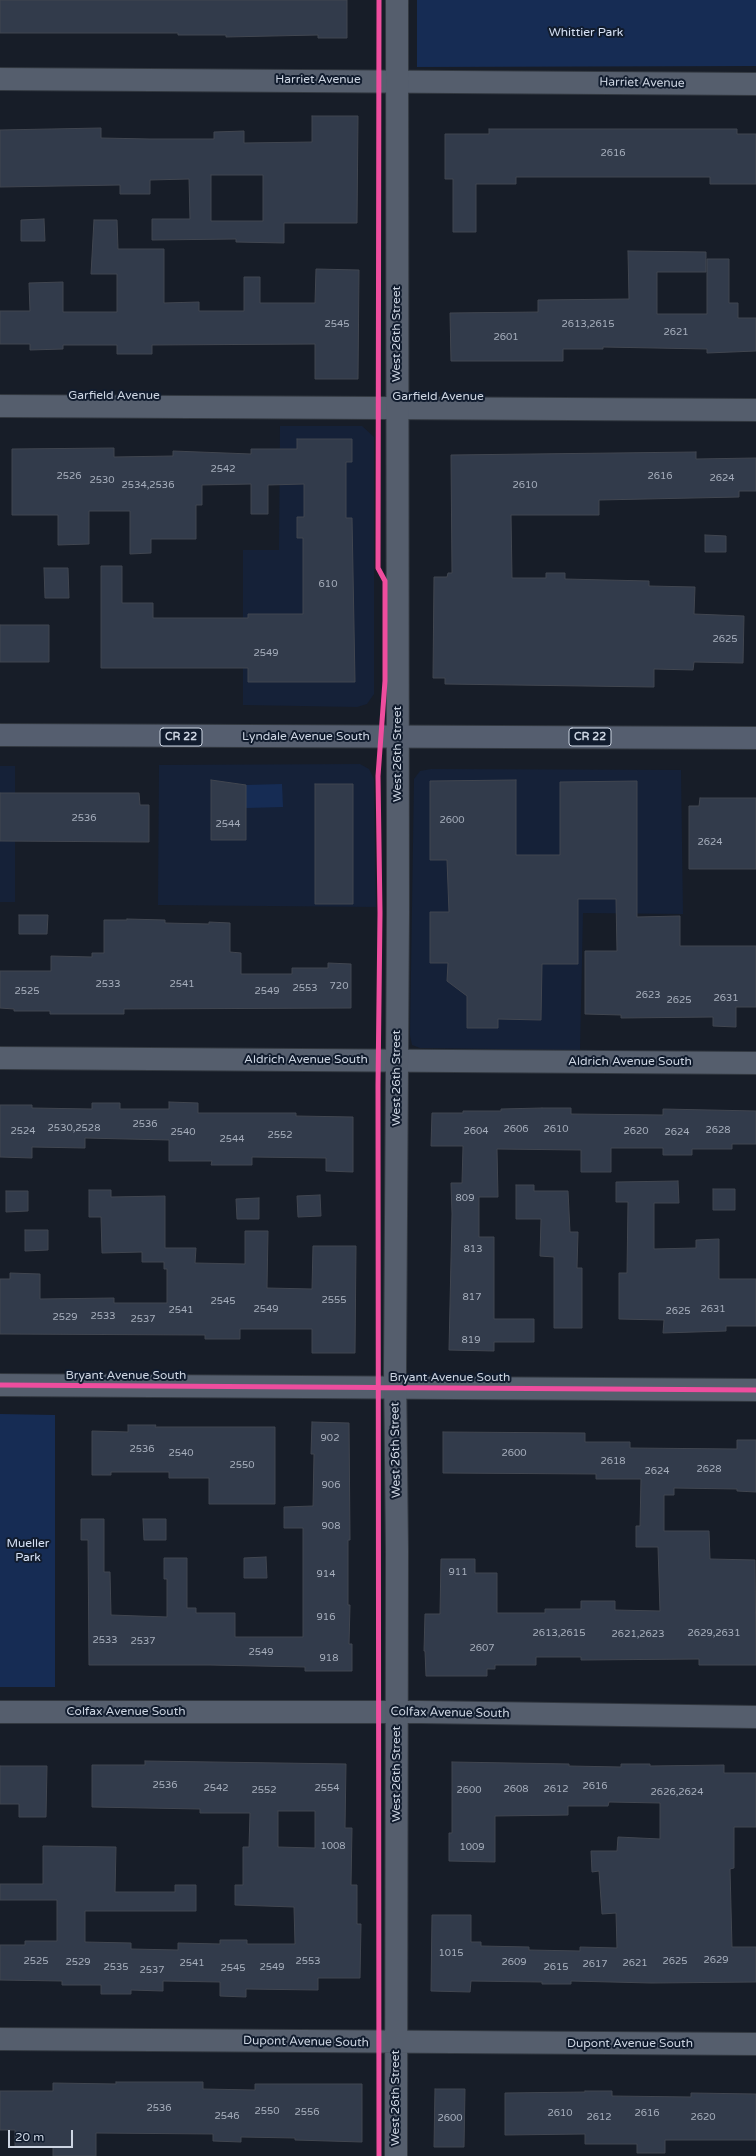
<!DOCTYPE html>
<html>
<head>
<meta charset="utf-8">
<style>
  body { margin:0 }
  #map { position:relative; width:756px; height:2156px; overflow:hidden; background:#171d28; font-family:"Varela Round",sans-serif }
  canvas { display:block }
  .scale { position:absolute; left:8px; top:2130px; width:65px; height:18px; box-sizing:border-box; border:2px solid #cdd5e2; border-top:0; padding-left:5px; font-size:12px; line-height:14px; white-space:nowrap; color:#cdd5e2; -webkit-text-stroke:3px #111c2e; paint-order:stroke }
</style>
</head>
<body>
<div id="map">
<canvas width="756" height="2156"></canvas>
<div class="scale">20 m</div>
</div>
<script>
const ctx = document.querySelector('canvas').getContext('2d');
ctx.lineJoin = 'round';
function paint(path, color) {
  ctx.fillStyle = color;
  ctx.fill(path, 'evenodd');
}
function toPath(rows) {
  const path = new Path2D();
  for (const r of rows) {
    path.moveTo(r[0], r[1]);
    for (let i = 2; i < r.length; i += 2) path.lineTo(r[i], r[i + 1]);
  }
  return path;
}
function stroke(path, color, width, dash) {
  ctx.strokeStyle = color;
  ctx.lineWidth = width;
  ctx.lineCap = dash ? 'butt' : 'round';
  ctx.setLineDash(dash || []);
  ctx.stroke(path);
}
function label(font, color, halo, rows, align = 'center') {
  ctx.font = font + ' "Varela Round",sans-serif';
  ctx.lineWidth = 4;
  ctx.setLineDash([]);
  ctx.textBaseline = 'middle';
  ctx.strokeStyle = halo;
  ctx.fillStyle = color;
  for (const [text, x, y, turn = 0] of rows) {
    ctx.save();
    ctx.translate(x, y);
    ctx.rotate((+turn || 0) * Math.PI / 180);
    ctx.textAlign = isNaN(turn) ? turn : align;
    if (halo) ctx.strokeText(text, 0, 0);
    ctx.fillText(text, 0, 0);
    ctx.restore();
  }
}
paint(toPath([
  [280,426,362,426,374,437,374,694,367,704,357,707,243,705,243,550,279,550],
  [360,764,369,769,374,779,376,907,158,905,159,765],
  [0,766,15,766,15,902,0,902],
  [431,769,681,770,683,914,583,913,580,1050,420,1048,412,1045,410,1035,414,779,420,771]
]), '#152138');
paint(toPath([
  [417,0,756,0,756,66,417,67],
  [282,784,283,807,246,808,246,785],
  [0,1414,55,1415,55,1687,0,1687]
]), '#162c54');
const building = toPath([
  [0,0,347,0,347,38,318,38,318,35,226,37,226,35,178,35,178,33,0,33,0,0],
  [312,116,358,116,357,223,284,223,284,243,236,242,236,239,152,240,152,219,190,219,189,179,150,180,150,194,120,194,120,185,0,187,0,130,101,128,101,138,150,139,214,139,214,132,244,131,244,143,312,142,312,116],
  [211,175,263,175,263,221,211,221,211,175],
  [489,129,737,129,737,134,756,134,756,184,710,184,710,177,516,177,516,184,476,184,476,232,453,232,453,179,445,179,445,134,489,134,489,129],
  [44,219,45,241,21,241,21,220,44,219],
  [94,220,117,220,118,249,164,249,164,303,199,302,199,311,244,311,244,277,260,277,260,303,315,303,316,269,359,270,358,379,315,379,315,344,152,345,152,354,117,354,117,345,63,345,63,349,30,350,30,344,0,344,0,311,30,311,29,283,63,282,63,312,117,312,117,274,91,274,94,220],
  [628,251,706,252,706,272,657,272,657,314,707,314,707,259,729,259,729,303,738,303,738,318,756,318,756,351,707,353,707,349,603,347,603,349,563,349,563,361,451,361,450,313,538,312,538,300,629,299,628,251],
  [297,439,352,439,352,462,346,462,346,518,352,518,355,682,248,682,248,668,101,668,101,566,122,566,122,603,153,603,153,618,248,618,248,614,303,614,303,538,297,538,297,517,304,517,304,484,268,485,268,514,251,514,251,484,202,485,202,505,196,505,196,539,151,539,151,553,130,554,130,511,89,511,89,544,58,545,58,515,12,515,12,449,114,448,114,457,173,456,173,451,251,454,251,449,297,449,297,439],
  [696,452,696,459,756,458,756,491,739,491,739,497,599,500,599,515,511,515,512,578,546,578,546,573,565,573,565,579,649,581,649,586,695,587,694,614,744,616,743,663,694,662,693,670,654,669,654,687,445,684,445,678,433,678,434,577,447,577,448,573,452,573,451,455,696,452],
  [705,535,726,536,726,552,705,552,705,535],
  [44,568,68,568,69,598,45,598,44,568],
  [0,625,49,625,49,662,0,662,0,625],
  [211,780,246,785,246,840,211,840,211,780],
  [516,780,516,855,560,855,560,782,637,781,637,917,680,916,680,946,756,946,756,1007,736,1007,736,1027,713,1026,713,1017,621,1018,621,1015,585,1014,585,951,617,951,616,899,578,899,578,964,542,964,541,1020,498,1019,498,1028,467,1028,467,996,447,981,448,963,430,963,430,912,449,912,447,860,430,860,430,781,516,780],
  [315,784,353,784,353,904,315,904,315,784],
  [0,793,139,793,140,805,149,805,149,842,0,841,0,793],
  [700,798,756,798,756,869,689,869,689,806,699,806,700,798],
  [19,915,48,915,47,934,19,934,19,915],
  [127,919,165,920,165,923,209,924,209,922,230,923,230,952,241,953,241,974,292,974,292,968,328,968,328,963,351,964,351,1008,124,1009,124,1014,50,1014,50,1011,14,1011,14,1009,0,1008,0,971,51,971,51,956,92,957,92,953,104,953,104,920,127,920,127,919],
  [169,1102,198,1103,198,1113,296,1113,296,1116,353,1117,353,1172,326,1171,326,1158,252,1157,252,1165,211,1165,212,1161,169,1161,169,1140,85,1138,85,1148,32,1147,32,1158,0,1157,0,1105,32,1105,32,1108,92,1109,92,1103,120,1103,120,1109,169,1109,169,1102],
  [542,1108,571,1108,571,1114,663,1115,663,1109,756,1111,756,1144,732,1144,732,1149,692,1149,692,1155,663,1155,663,1148,611,1148,611,1172,581,1172,581,1150,497,1149,498,1197,479,1197,479,1237,494,1237,494,1319,534,1319,534,1342,494,1342,494,1351,449,1350,452,1214,451,1183,462,1183,463,1146,431,1146,432,1113,463,1113,463,1111,501,1111,501,1109,542,1108],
  [678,1181,679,1203,654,1203,654,1249,696,1248,696,1240,719,1239,719,1279,756,1279,756,1326,726,1326,726,1331,663,1333,664,1320,619,1319,619,1273,627,1273,628,1202,616,1202,616,1182,678,1181],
  [516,1185,534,1185,534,1191,568,1191,570,1232,578,1232,577,1268,582,1268,582,1328,554,1328,554,1257,540,1256,541,1219,516,1219,516,1185],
  [713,1189,735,1189,735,1210,713,1210,713,1189],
  [89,1190,111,1190,111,1197,165,1196,165,1248,196,1248,195,1263,245,1264,245,1231,268,1231,267,1288,312,1289,313,1246,356,1246,355,1353,312,1353,312,1329,240,1329,240,1339,205,1339,205,1335,0,1334,0,1279,10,1279,10,1273,40,1274,40,1299,114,1298,114,1303,167,1303,167,1269,164,1269,164,1262,142,1262,142,1252,102,1253,101,1217,89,1217,89,1190],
  [6,1191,28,1191,28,1211,6,1212,6,1191],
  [320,1195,321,1216,298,1217,297,1196,320,1195],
  [259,1198,259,1219,237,1219,236,1199,259,1198],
  [25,1230,48,1230,48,1250,25,1251,25,1230],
  [312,1422,349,1423,350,1540,348,1540,348,1605,350,1605,349,1644,352,1644,352,1671,305,1671,305,1667,210,1665,89,1665,88,1540,81,1540,81,1519,104,1519,104,1572,110,1572,111,1615,167,1617,167,1579,164,1579,164,1558,187,1558,187,1608,196,1608,196,1613,235,1613,235,1637,303,1637,303,1528,284,1528,284,1507,313,1506,314,1454,311,1454,312,1422],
  [128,1425,156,1425,155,1427,275,1427,275,1504,209,1504,209,1478,169,1478,169,1472,111,1472,111,1475,92,1475,92,1431,128,1432,128,1425],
  [443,1432,585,1433,585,1442,630,1442,630,1448,737,1449,737,1440,756,1440,756,1492,737,1491,737,1489,674,1488,674,1495,664,1495,664,1531,709,1531,710,1559,755,1560,756,1665,699,1665,699,1659,581,1660,581,1657,536,1657,536,1665,495,1665,495,1669,487,1669,487,1676,426,1676,425,1651,424,1651,425,1614,440,1614,441,1559,475,1559,475,1573,497,1573,497,1613,545,1613,545,1609,581,1609,581,1601,615,1601,615,1610,660,1611,658,1547,636,1547,636,1526,640,1526,641,1479,596,1479,596,1474,443,1473,443,1432],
  [143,1519,166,1519,166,1540,144,1540,143,1519],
  [266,1557,267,1578,244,1578,244,1558,266,1557],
  [145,1761,346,1764,345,1828,352,1828,351,1885,357,1885,357,1924,361,1924,360,1978,318,1978,318,1990,246,1989,246,1997,220,1996,220,1982,163,1981,163,1991,131,1990,131,1994,101,1994,101,1985,62,1985,62,1981,0,1980,0,1945,25,1945,25,1941,57,1941,57,1900,0,1900,0,1884,43,1884,43,1846,116,1847,115,1892,175,1892,175,1885,196,1885,196,1911,85,1911,85,1942,131,1943,131,1949,178,1950,178,1943,220,1944,220,1940,247,1940,247,1944,295,1944,294,1907,235,1905,235,1885,243,1885,243,1847,249,1847,250,1813,200,1813,200,1809,92,1807,92,1765,145,1765,145,1761],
  [278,1811,315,1811,315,1848,278,1847,278,1811],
  [452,1762,569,1764,569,1766,621,1767,621,1764,650,1764,650,1766,724,1765,724,1773,756,1773,756,1827,734,1827,734,1868,730,1869,732,1947,756,1947,756,1982,651,1983,571,1981,571,1984,542,1984,542,1982,471,1981,470,1992,431,1991,432,1915,471,1915,471,1942,481,1942,481,1946,529,1947,529,1950,580,1951,580,1947,617,1948,616,1913,602,1914,599,1871,592,1872,591,1851,617,1851,618,1837,660,1839,660,1803,609,1802,608,1806,568,1806,568,1815,495,1816,495,1862,449,1861,449,1833,452,1833,452,1762],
  [0,1766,47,1766,46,1817,19,1817,19,1804,0,1804,0,1766],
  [116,2082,203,2082,203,2089,255,2090,255,2084,362,2084,362,2142,295,2140,295,2138,241,2137,241,2142,213,2141,213,2134,96,2133,96,2156,53,2156,53,2147,15,2147,15,2130,0,2130,0,2091,53,2091,53,2083,116,2084,116,2082],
  [435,2089,465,2089,464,2147,434,2147,435,2089],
  [585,2091,612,2091,612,2096,691,2097,691,2093,756,2094,756,2140,665,2140,665,2153,637,2153,637,2144,585,2144,585,2134,505,2135,505,2093,585,2092,585,2091]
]);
paint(building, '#323b4b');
stroke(building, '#414650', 1);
const minor = toPath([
  [0,79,756,84],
  [0,406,756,410],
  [0,1058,756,1063],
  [0,1385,756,1390],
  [0,1712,420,1712,756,1717]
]);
const tertiary = toPath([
  [0,2039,756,2044],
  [396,2156,397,1551,395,1369,398,911,397,0]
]);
const primary = toPath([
  [0,735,756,738]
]);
stroke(minor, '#323840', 24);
stroke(tertiary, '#323840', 24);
stroke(primary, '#323840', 24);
stroke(minor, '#555e6d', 22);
stroke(tertiary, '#555e6d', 22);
stroke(primary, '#555e6f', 22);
stroke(toPath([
  [379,0,378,568,385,581,385,681,378,776,380,913,378,1085,379,2156],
  [0,1385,756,1390]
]), '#ef4d9e', 5);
label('10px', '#a6aebc', null, [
  ["2616",613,153],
  ["2545",337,324],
  ["2613,2615",588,324],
  ["2621",676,332],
  ["2601",506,337],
  ["2542",223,469],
  ["2526",69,476],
  ["2616",660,476],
  ["2624",722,478],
  ["2530",102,480],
  ["2534,2536",148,485],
  ["2610",525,485],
  ["610",328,584],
  ["2625",725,639],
  ["2549",266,653],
  ["2536",84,818],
  ["2600",452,820],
  ["2544",228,824],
  ["2624",710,842],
  ["2533",108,984],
  ["2541",182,984],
  ["720",339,986],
  ["2553",305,988],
  ["2525",27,991],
  ["2549",267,991],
  ["2623",648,995],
  ["2631",726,998],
  ["2625",679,1000],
  ["2536",145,1124],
  ["2530,2528",74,1128],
  ["2606",516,1129],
  ["2610",556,1129],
  ["2628",718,1130],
  ["2524",23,1131],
  ["2604",476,1131],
  ["2620",636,1131],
  ["2540",183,1132],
  ["2624",677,1132],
  ["2552",280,1135],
  ["2544",232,1139],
  ["809",465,1198],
  ["813",473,1249],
  ["817",472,1297],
  ["2555",334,1300],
  ["2545",223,1301],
  ["2549",266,1309],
  ["2631",713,1309],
  ["2541",181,1310],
  ["2625",678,1311],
  ["2533",103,1316],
  ["2529",65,1317],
  ["2537",143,1319],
  ["819",471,1340],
  ["902",330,1438],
  ["2536",142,1449],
  ["2540",181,1453],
  ["2600",514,1453],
  ["2618",613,1461],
  ["2550",242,1465],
  ["2628",709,1469],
  ["2624",657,1471],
  ["906",331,1485],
  ["908",331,1526],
  ["911",458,1572],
  ["914",326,1574],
  ["916",326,1617],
  ["2613,2615",559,1633],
  ["2629,2631",714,1633],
  ["2621,2623",638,1634],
  ["2533",105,1640],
  ["2537",143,1641],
  ["2607",482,1648],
  ["2549",261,1652],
  ["918",329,1658],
  ["2536",165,1785],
  ["2616",595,1786],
  ["2542",216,1788],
  ["2554",327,1788],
  ["2608",516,1789],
  ["2612",556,1789],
  ["2552",264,1790],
  ["2600",469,1790],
  ["2626,2624",677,1792],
  ["1008",333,1846],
  ["1009",472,1847],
  ["1015",451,1953],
  ["2629",716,1960],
  ["2525",36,1961],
  ["2553",308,1961],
  ["2625",675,1961],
  ["2529",78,1962],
  ["2609",514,1962],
  ["2541",192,1963],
  ["2621",635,1963],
  ["2617",595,1964],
  ["2535",116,1967],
  ["2549",272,1967],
  ["2615",556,1967],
  ["2545",233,1968],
  ["2537",152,1970],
  ["2536",159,2108],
  ["2550",267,2111],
  ["2556",307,2112],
  ["2610",560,2113],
  ["2616",647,2113],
  ["2546",227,2116],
  ["2612",599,2117],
  ["2620",703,2117],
  ["2600",450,2118]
]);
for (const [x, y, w] of [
  [181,737,42],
  [590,737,42]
]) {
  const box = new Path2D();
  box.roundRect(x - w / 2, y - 9, w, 18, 3);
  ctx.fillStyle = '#111c2e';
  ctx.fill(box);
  stroke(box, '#cdd5e2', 1);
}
label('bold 11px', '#cdd5e2', null, [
  ["CR 22",181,737],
  ["CR 22",590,737]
]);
label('12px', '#d7e2f5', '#111c2e', [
  ["Whittier Park",586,33],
  ["Mueller",28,1544],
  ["Park",28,1558]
]);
label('12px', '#cdd5e2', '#111c2e', [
  ["Harriet Avenue",318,80],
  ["Harriet Avenue",642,83,1],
  ["West 26th Street",397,334,-90],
  ["Garfield Avenue",114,396],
  ["Garfield Avenue",438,397],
  ["Lyndale Avenue South",306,737],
  ["West 26th Street",398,754,-90],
  ["Aldrich Avenue South",306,1060],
  ["Aldrich Avenue South",630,1062],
  ["West 26th Street",397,1078,-90],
  ["Bryant Avenue South",126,1376],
  ["Bryant Avenue South",450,1378],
  ["West 26th Street",396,1450,-91],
  ["Colfax Avenue South",126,1712],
  ["Colfax Avenue South",450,1713,1],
  ["West 26th Street",397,1774,-90],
  ["Dupont Avenue South",306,2042,1],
  ["Dupont Avenue South",630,2044],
  ["West 26th Street",396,2098,-90]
]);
</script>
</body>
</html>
